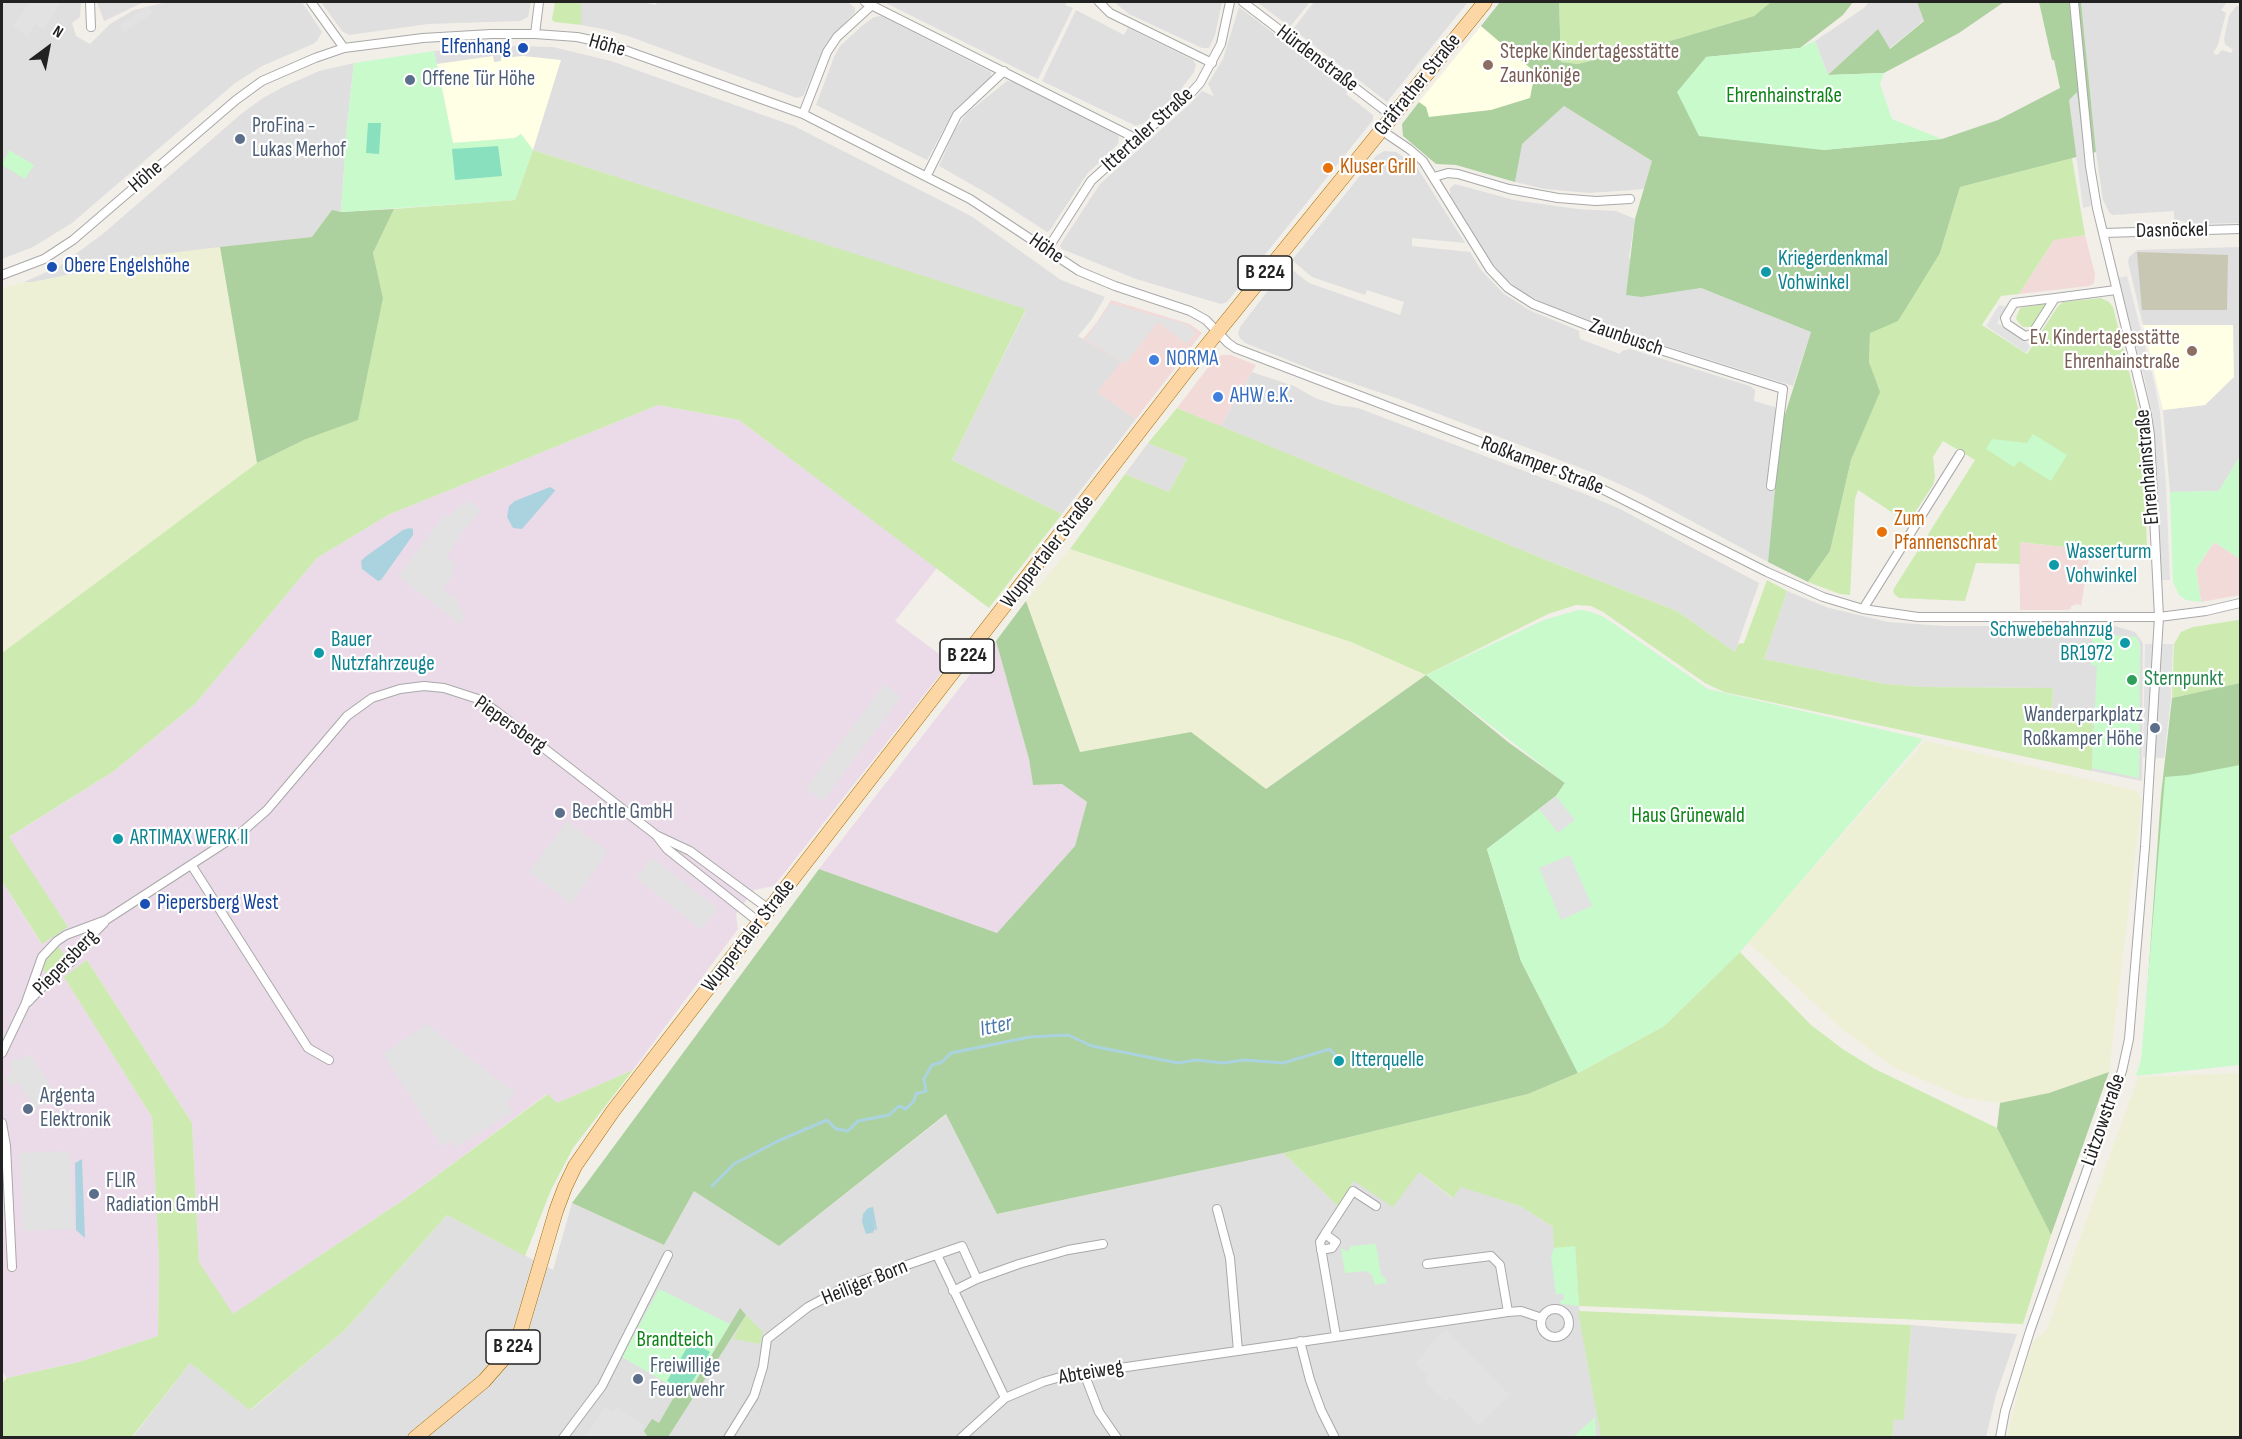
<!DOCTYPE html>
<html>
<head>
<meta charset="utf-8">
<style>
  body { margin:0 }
  #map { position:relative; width:2242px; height:1439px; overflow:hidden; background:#f2efe9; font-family:"Sofia Sans Condensed",sans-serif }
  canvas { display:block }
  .frame { position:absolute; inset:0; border:3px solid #222; pointer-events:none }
  .north { position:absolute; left:18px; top:18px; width:60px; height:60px; -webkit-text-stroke:4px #fff; paint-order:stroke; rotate:32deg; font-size:16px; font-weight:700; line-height:24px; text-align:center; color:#222 }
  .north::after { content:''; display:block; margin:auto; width:21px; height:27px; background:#222; clip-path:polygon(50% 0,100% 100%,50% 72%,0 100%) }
</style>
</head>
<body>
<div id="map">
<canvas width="2242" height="1439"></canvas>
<div class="frame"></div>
<div class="north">N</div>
</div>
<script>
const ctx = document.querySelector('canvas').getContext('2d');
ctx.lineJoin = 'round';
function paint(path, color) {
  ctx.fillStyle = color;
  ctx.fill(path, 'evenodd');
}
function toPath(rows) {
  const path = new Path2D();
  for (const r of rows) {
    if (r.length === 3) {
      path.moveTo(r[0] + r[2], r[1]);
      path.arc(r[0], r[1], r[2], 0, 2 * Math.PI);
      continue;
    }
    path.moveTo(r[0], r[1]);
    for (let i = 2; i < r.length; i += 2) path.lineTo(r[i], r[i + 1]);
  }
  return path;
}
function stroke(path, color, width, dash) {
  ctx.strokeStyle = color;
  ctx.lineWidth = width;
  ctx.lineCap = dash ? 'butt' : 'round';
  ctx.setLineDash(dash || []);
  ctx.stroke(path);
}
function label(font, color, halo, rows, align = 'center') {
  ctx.font = font + ' "Sofia Sans Condensed",sans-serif';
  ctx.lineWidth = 4.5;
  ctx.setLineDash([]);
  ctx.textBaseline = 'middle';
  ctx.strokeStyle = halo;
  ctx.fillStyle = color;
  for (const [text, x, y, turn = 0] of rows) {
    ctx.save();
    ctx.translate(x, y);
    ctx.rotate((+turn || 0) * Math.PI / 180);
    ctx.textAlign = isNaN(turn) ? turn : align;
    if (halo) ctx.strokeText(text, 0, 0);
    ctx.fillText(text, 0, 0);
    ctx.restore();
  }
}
paint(toPath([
  [2,2,81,2,80,17,72,23,76,36,90,44,110,24,134,10,167,2,302,2,322,32,317,41,313,44,262,66,235,83,72,223,33,247,2,259],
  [97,2,144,2,104,21],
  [321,2,531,2,528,17,520,21,428,24,349,35,342,31],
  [581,2,642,2,656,5,657,2,848,2,855,8,855,12,826,44,805,92,803,96,797,98,628,36,603,29,581,25],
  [884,2,1067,2,1065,5,1073,8,1038,79],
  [1114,2,1222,2,1215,35,1209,48,1202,48,1129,14],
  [1257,2,1310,2,1290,27],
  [1314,2,1468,2,1387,102,1293,29],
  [1869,2,1917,2,1924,20,1889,49,1878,29,1828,75,1815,41,1864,8],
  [2081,2,2227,2,2221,10,2226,13,2218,45,2213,53,2217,55,2222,50,2231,53,2233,50,2225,44,2224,39,2229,16,2236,6,2240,6,2240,223,2193,224,2174,219,2174,211,2112,215,2109,212,2103,200,2096,152],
  [1239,7,1348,90,1346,94,1373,115,1373,120,1227,302,1221,304,1136,279,1062,249,1060,246,1062,242,1100,184,1191,103,1202,91,1214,96,1208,84,1223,59],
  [1076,10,1124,35,1128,28,1193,60,1196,65,1194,72,1179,92,1144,123,1136,126,1042,81],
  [881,16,991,72,991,77,988,82,952,114,927,160,816,105,834,57,840,46,863,25,874,17],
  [513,46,553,47,611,61,794,126,971,216,1061,280,1105,297,1092,319,1078,336,1122,362,1098,392,1136,419,1062,514,952,460,1026,310,533,150,521,134,453,143,434,51],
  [354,63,347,126,341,212,332,211,313,237,113,260,73,274,33,282,24,282,58,267,104,233,241,114,263,98,285,86,319,71],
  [1007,81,1014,82,1116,133,1119,137,1118,144,1087,174,1050,230,1047,232,990,195,939,166,954,132,966,114],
  [1564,106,1652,161,1645,189,1589,193,1545,189,1515,182,1521,144],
  [1384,151,1396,152,1415,164,1465,243,1412,238,1412,246,1470,252,1481,270,1504,294,1531,311,1575,329,1579,331,1580,339,1620,354,1622,351,1630,349,1750,386,1755,390,1754,401,1775,407,1776,410,1767,487,1775,491,1768,562,1643,495,1599,475,1399,399,1313,370,1245,343,1240,338,1238,334,1240,327,1287,266,1309,283,1400,315,1404,302,1367,290,1365,295,1312,277,1292,260,1376,156],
  [1455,184,1514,200,1577,209,1616,211,1635,219,1629,257,1642,297,1701,288,1811,332,1793,386,1609,328,1542,302,1522,292,1505,278,1492,263,1450,195,1450,188],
  [2240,247,2240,456,2219,491,2170,492,2163,410,2205,405,2233,325,2143,325,2128,262,2129,257,2137,250],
  [1252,372,1294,386,1315,398,1336,405,1358,408,1585,494,1618,508,1759,583,1735,652,1677,611,1546,560,1220,426],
  [1148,443,1187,459,1169,492,1125,474],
  [1787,591,1829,608,1888,622,1944,626,2115,626,2135,632,2143,643,2143,650,2142,781,2092,771,2093,722,2052,715,2053,688,1924,687,1885,684,1764,659],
  [947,1114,998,1214,1283,1153,1338,1206,1354,1181,1419,1172,1452,1198,1461,1186,1520,1206,1553,1227,1575,1246,1579,1306,1603,1437,132,1438,190,1363,251,1410,346,1329,447,1215,553,1270,572,1203,664,1245,694,1190,779,1246],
  [1911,1325,2017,1334,1996,1395,1986,1437,1892,1438,1894,1418,1904,1419]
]), '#e0dfdf');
paint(toPath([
  [2085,235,2095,274,2094,283,2089,286,2019,294,2055,239],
  [1111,300,1190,324,1202,333,1136,419,1097,392,1121,362,1083,339,1097,322],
  [1222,355,1231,355,1256,365,1220,426,1177,408,1213,361],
  [2019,542,2090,550,2081,606,2078,604,2071,606,2071,609,2064,610,2020,610],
  [2214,542,2240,559,2240,595,2201,602,2196,569]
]), '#f2dad9');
paint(toPath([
  [658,405,739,420,937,568,895,621,950,662,774,886,754,890,736,914,738,929,633,1070,557,1103,547,1094,406,1198,232,1315,199,1262,192,1123,87,960,65,978,152,1117,159,1260,158,1336,79,1362,7,1378,2,1372,2,881,41,943,68,927,8,838,114,771,195,704,317,558,388,515],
  [996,641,1029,759,1033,785,1062,784,1087,802,1075,846,997,933,819,869]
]), '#ebdbe8');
paint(toPath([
  [1481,26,1535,72,1530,98,1491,110,1429,117,1419,102],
  [493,56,494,62,501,61,501,58,523,56,561,60,533,150,521,134,515,138,453,143,437,64],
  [2143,325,2233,325,2234,377,2205,405,2163,410]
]), '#ffffe5');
paint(toPath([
  [2137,252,2228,255,2227,310,2142,310]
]), '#c7c7b4');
paint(toPath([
  [220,247,257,463,2,653,2,288,24,282,33,282,73,274,113,260],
  [1070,549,1351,642,1426,675,1265,789,1191,732,1080,752,1026,601],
  [1927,741,2136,791,2142,799,2109,1072,2049,1093,2000,1103,1965,1098,1895,1068,1842,1029,1748,942,1924,742],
  [2240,1073,2240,1437,2007,1437,2023,1371,2033,1342,2047,1329,2138,1077]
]), '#eef0d5');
paint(toPath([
  [555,2,581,2,581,25,555,22,552,20],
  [1559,2,1771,2,1754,16,1677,39,1578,64,1561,62],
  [533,150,1026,309,952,460,1062,514,989,608,739,420,658,405,388,515,317,558,195,704,114,771,9,837,68,927,42,944,2,881,2,653,257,463,306,439,383,298,373,253,394,209,515,200],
  [2072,158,2085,235,2054,240,2019,294,2001,296,1982,325,2027,354,2058,306,2063,302,2101,298,2109,302,2113,307,2138,408,2144,459,2147,548,2090,550,2020,542,2020,564,1976,563,1965,601,1899,598,1894,594,1893,590,1975,460,1943,441,1933,457,1935,477,1933,485,1908,523,1858,490,1855,499,1850,595,1840,594,1808,582,1830,551,1851,460,1879,392,1869,362,1870,333,1940,253,1960,187],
  [2043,304,2045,306,2032,327,2023,327,2018,322,2016,318,2020,308],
  [1177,408,1546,560,1677,611,1735,652,1738,644,1744,643,1767,580,1787,591,1764,659,1885,684,1924,687,2053,688,2052,715,2093,722,2092,771,1724,692,1705,683,1603,612,1591,606,1576,605,1548,614,1426,675,1351,642,1070,549,1125,474,1169,492,1187,459,1148,443],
  [2238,620,2240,621,2240,683,2172,698,2174,644,2181,632,2193,627],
  [58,946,68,961,56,972,47,974,42,968,44,960],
  [1740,952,1811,1025,1844,1050,1875,1069,1997,1128,2051,1235,2023,1324,1579,1306,1575,1247,1554,1248,1553,1227,1520,1206,1461,1187,1453,1198,1419,1172,1393,1207,1354,1181,1338,1206,1283,1153,1528,1094,1578,1073,1664,1026],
  [87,960,192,1123,199,1262,233,1314,406,1198,548,1094,557,1103,633,1070,573,1148,551,1190,525,1256,447,1215,345,1330,250,1410,190,1363,132,1437,2,1437,2,1383,7,1378,79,1362,158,1336,159,1260,152,1117,64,977],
  [1578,1311,1911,1325,1904,1420,1894,1419,1892,1437,1601,1437],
  [746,1315,763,1332,760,1344,733,1339]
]), '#cdebb0');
paint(toPath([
  [1500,2,1559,2,1561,62,1578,64,1677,39,1754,16,1771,2,1853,2,1843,15,1800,48,1706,57,1823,150,1942,139,1998,120,2060,88,2054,60,2052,60,2039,2,2081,2,2096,152,1960,187,1940,253,1898,321,1870,333,1869,362,1880,392,1851,460,1830,551,1808,582,1768,562,1781,427,1811,332,1701,288,1642,297,1626,295,1635,219,1652,161,1564,106,1522,144,1515,182,1456,165,1436,164,1403,136,1402,124,1419,102,1426,107,1429,117,1491,110,1530,98,1535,72,1481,26],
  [1917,2,2004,2,1959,33,1884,73,1828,75,1878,29,1890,49,1924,21],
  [394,209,373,253,383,298,358,420,306,439,257,463,220,247,312,237,332,210,341,212],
  [1026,601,1080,752,1191,732,1266,789,1426,675,1508,742,1565,783,1556,796,1487,849,1521,961,1578,1073,1528,1094,1283,1153,997,1214,946,1114,779,1246,694,1191,664,1245,572,1203,819,869,997,933,1075,846,1087,802,1062,784,1033,785,1029,759,996,641],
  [2240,683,2240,1063,2142,1065,2161,795,2172,698],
  [2109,1072,2051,1235,1997,1128,2000,1103,2049,1093],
  [740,1308,746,1315,668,1437,648,1437,644,1431,652,1419,659,1423,678,1390,688,1394]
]), '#add19e');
paint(toPath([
  [1815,41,1828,75,1884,73,1880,84,1892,119,1942,139,1823,150,1699,136,1677,92,1706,57,1800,48],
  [434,51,453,143,515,138,521,134,533,150,515,200,341,212,347,126,354,63],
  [9,150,34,165,25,179,2,165],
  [2033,434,2067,455,2051,481,2019,461,2014,467,1986,449,1992,439,2027,443],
  [2240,456,2240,559,2214,542,2196,569,2201,602,2186,600,2179,595,2173,582,2170,492,2219,491],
  [1578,610,1588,611,1604,617,1708,689,1923,739,1740,952,1664,1026,1578,1073,1521,961,1487,849,1556,796,1565,783,1426,675,1544,620],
  [2093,634,2137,637,2140,644,2139,778,2092,768,2097,666,2091,665],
  [2240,765,2240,1065,2136,1076,2141,1060,2165,777,2188,775],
  [1376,1244,1381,1275,1386,1279,1386,1283,1375,1285,1372,1275,1367,1271,1345,1273,1341,1248,1348,1252,1351,1246],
  [1575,1246,1577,1277,1579,1306,1561,1304,1560,1300,1564,1300,1563,1294,1556,1294,1551,1256,1554,1248],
  [659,1289,730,1324,687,1395,622,1357],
  [1595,1417,1596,1437,1573,1437]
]), '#c8facc');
paint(toPath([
  [368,123,381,123,379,154,366,153],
  [498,146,502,176,455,180,452,149],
  [691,1341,710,1352,686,1392,667,1381]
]), '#88e0be');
paint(toPath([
  [29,2,61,2,44,29,35,24,28,36,13,27],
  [148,6,153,13,124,32,119,25],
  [2077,92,2091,206,2083,208,2069,100],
  [2127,276,2154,381,2160,412,2166,486,2170,580,2162,580,2155,440,2152,413,2144,376,2118,278],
  [1109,303,1185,324,1196,332,1187,344,1158,322,1125,364,1086,339,1107,310],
  [1999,305,2007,307,1997,323,2031,345,2026,353,1986,326],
  [469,500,481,510,460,535,447,557,456,564,453,575,443,589,456,598,465,617,459,624,398,576,445,514,448,517,461,504,464,506],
  [2145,644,2173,644,2171,698,2164,758,2143,757],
  [885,684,901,697,823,801,806,788],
  [1556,796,1575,820,1558,833,1539,809],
  [567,821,608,852,571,904,529,872],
  [1570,855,1592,906,1561,920,1539,868],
  [652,857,718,909,701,930,637,878],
  [427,1024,515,1093,507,1103,513,1112,456,1148,451,1141,442,1147,383,1054],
  [30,1054,57,1096,35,1109,18,1082,11,1086,5,1078,11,1074,12,1069,8,1066,13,1058,18,1060],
  [70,1151,74,1229,23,1231,19,1153],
  [1446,1329,1510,1395,1479,1426,1451,1397,1445,1402,1424,1381,1428,1376,1415,1363,1427,1351,1425,1349],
  [617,1406,645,1425,639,1434,644,1437,585,1437,605,1407,612,1412]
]), '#e2e2e2');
paint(toPath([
  [550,487,555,490,554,492,522,529,513,528,507,517,509,506,515,501],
  [410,528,413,529,413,535,381,580,378,581,362,569,361,561,365,557,403,530],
  [82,1159,85,1238,76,1230,75,1163],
  [873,1207,877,1229,876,1231,873,1219,875,1229,873,1232,875,1232,866,1234,862,1222,863,1214,868,1208]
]), '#aad3df');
stroke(toPath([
  [712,1186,734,1164,778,1141,827,1120,836,1129,848,1131,858,1121,889,1115,899,1106,906,1109,914,1101,916,1094,926,1091,924,1079,932,1065,942,1062,951,1053,1030,1037,1068,1035,1092,1046,1178,1063,1196,1060,1223,1063,1244,1060,1283,1063,1330,1049,1339,1061]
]), '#aad3df', 3);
const street = toPath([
  [90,2,91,27],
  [311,2,344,48],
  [865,2,1137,139],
  [1099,2,1110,13,1212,63],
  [1243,2,1392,116],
  [535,34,539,2],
  [803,114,827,52,837,37,872,5],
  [1381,130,1409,149,1423,161,1490,269,1508,288,1533,304,1607,333,1783,389,1771,486],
  [927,175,957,115,1004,71],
  [1434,177,1448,173,1458,174,1509,189,1558,198,1596,201,1630,199],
  [2103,233,2240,229],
  [1047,250,1091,181,1137,139,1191,93,1200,83,1221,44,1230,2],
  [2,275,44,259,73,240,236,100,262,81,315,58,344,48,423,38,491,34,535,34,577,37,605,43,803,114,970,199,1079,271,1115,286,1190,311,1206,320,1228,343,1235,348,1596,486,1767,572,1823,597,1863,609,1918,617,2159,617,2206,611,2240,603],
  [2055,298,2014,303,2005,318,2007,324,2025,336,2032,334,2055,298,2116,290],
  [1863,609,1960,454],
  [656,835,690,851,770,910],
  [192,866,308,1048,329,1060],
  [28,1002,47,982,72,961,90,937,104,923],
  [2,1053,25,1005,42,957,57,941,66,935,106,920,243,831,267,810,347,716,372,698,400,689,424,686,444,688,478,699,496,711,656,835,667,849,760,923],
  [2,1123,6,1146,12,1267],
  [1217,1209,1230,1258,1238,1351],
  [1325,1234,1353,1191,1376,1206],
  [1321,1250,1332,1248,1336,1242,1325,1234,1320,1242,1336,1336],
  [937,1255,1005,1398],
  [1427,1264,1491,1256,1500,1265,1508,1312],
  [953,1291,977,1279,1019,1264,1068,1250,1103,1244],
  [1555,1323,14],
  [1300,1341,1310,1380,1321,1410,1335,1438],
  [1084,1373,1099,1412,1117,1438],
  [563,1438,602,1386,668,1255],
  [728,1438,754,1396,763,1367,767,1339,808,1307,849,1285,962,1246,977,1279],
  [961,1438,1005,1398,1043,1382,1064,1376,1508,1312,1521,1311,1542,1318],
  [2000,1438,2005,1411,2030,1331,2122,1071,2129,1039,2145,847,2159,617,2150,435,2147,415,2097,208,2090,166,2074,2]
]);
const primary = toPath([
  [415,1438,484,1381,512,1349,520,1333,556,1211,565,1187,575,1166,613,1111,1187,370,1485,2]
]);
stroke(street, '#a9a9a9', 10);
stroke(primary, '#a06b00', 15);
stroke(street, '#fff', 8);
stroke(primary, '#fcd6a4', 14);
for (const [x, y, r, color] of [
  [523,48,6,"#1a4fb4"],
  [1488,65,6,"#8d6e63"],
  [410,80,6,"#5c6f8a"],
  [240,139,6,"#5c6f8a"],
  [1328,168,6,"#e8710a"],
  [52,267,6,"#1a4fb4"],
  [1766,272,6,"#0f9aa8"],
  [2192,351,6,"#8d6e63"],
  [1154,360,6,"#3f7fe0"],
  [1218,397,6,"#3f7fe0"],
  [1882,532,6,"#e8710a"],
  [2054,565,6,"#0f9aa8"],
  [2125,643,6,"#0f9aa8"],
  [319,653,6,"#0f9aa8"],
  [2132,680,6,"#2e9e5b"],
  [2155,728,6,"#5c6f8a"],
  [560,813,6,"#5c6f8a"],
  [118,839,6,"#0f9aa8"],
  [145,904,6,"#1a4fb4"],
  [1339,1061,6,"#0f9aa8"],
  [28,1109,6,"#5c6f8a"],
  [94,1194,6,"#5c6f8a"],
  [638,1379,6,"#5c6f8a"]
]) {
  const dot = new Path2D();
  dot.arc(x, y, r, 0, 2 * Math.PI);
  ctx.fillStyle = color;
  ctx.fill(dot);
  stroke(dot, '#fff', 2);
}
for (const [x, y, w] of [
  [1265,273,54],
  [967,656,54],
  [513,1347,54]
]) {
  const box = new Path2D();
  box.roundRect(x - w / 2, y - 17, w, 34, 4.5);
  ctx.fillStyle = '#fff';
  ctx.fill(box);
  stroke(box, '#222', 1.5);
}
label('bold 20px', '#222', null, [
  ["B 224",1265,273],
  ["B 224",967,656],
  ["B 224",513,1347]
]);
label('21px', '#222', '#fff', [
  ["Höhe",607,46,16],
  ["Hürdenstraße",1317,59,37],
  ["Gräfrather Straße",1418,85,-51],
  ["Ittertaler Straße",1148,130,-42],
  ["Höhe",146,177,-41],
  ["Dasnöckel",2172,231,-1],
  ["Höhe",1046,249,35],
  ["Zaunbusch",1626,338,19],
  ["Roßkamper Straße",1542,466,21],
  ["Ehrenhainstraße",2148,467,-95],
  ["Wuppertaler Straße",1048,552,-52],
  ["Piepersberg",510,725,35],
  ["Wuppertaler Straße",749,936,-52],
  ["Piepersberg",66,963,-46],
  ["Lützowstraße",2104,1120,-71],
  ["Heiliger Born",865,1283,-22],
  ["Abteiweg",1091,1373,-10]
]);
label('21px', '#164399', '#fff', [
  ["Elfenhang",511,48,"right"],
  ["Obere Engelshöhe",64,267],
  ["Piepersberg West",157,904]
], 'left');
label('21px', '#785e54', '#fff', [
  ["Stepke Kindertagesstätte",1500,53],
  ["Zaunkönige",1500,77],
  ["Ev. Kindertagesstätte",2180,339,"right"],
  ["Ehrenhainstraße",2180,363,"right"]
], 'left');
label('21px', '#4e5e75', '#fff', [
  ["Offene Tür Höhe",422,80],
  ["ProFina -",252,127],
  ["Lukas Merhof",252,151],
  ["Wanderparkplatz",2143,716,"right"],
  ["Roßkamper Höhe",2143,740,"right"],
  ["Bechtle GmbH",572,813],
  ["Argenta",40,1097],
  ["Elektronik",40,1121],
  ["FLIR",106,1182],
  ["Radiation GmbH",106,1206],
  ["Freiwillige",650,1367],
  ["Feuerwehr",650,1391]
], 'left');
label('21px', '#0c8416', '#fff', [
  ["Ehrenhainstraße",1784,97],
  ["Haus Grünewald",1688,817],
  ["Brandteich",675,1341]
]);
label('21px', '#c56008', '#fff', [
  ["Kluser Grill",1340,168],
  ["Zum",1894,520],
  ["Pfannenschrat",1894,544]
], 'left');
label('21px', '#0d838f', '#fff', [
  ["Kriegerdenkmal",1778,260],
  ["Vohwinkel",1778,284],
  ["Wasserturm",2066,553],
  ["Vohwinkel",2066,577],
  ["Schwebebahnzug",2113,631,"right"],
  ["BR1972",2113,655,"right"],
  ["Bauer",331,641],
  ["Nutzfahrzeuge",331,665],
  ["ARTIMAX WERK II",130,839],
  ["Itterquelle",1351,1061]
], 'left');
label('21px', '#366cbe', '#fff', [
  ["NORMA",1166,360],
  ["AHW e.K.",1230,397]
], 'left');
label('21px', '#27864d', '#fff', [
  ["Sternpunkt",2144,680]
], 'left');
label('italic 22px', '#4a7aab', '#fff', [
  ["Itter",996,1027,-12]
]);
</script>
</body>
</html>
